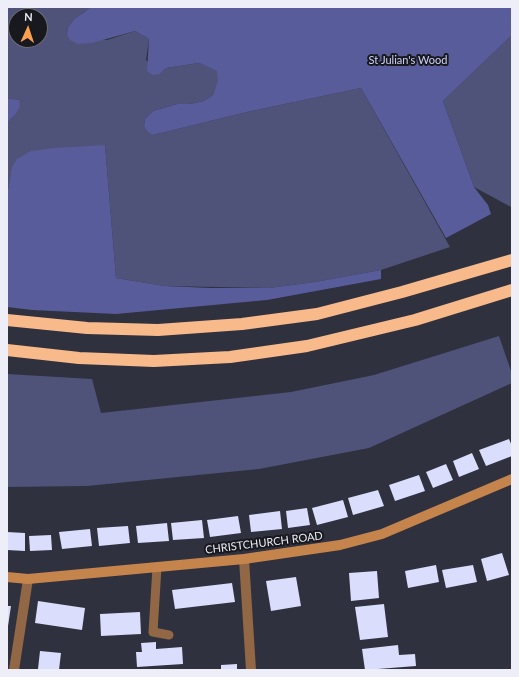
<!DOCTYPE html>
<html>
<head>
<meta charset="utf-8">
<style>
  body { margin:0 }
  #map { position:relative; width:519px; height:677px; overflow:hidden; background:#2f313e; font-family:Lato,sans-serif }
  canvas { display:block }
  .frame { position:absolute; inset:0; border:8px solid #edeef7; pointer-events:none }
  .north { position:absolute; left:8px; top:8px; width:40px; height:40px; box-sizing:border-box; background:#18191f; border:1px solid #6d6e75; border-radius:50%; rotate:3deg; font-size:11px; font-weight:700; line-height:16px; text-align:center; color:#edeef7 }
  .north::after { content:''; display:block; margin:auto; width:14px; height:18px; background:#fb9e50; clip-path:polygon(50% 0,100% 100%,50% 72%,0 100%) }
</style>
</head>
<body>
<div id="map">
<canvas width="519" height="677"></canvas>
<div class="frame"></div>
<div class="north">N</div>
</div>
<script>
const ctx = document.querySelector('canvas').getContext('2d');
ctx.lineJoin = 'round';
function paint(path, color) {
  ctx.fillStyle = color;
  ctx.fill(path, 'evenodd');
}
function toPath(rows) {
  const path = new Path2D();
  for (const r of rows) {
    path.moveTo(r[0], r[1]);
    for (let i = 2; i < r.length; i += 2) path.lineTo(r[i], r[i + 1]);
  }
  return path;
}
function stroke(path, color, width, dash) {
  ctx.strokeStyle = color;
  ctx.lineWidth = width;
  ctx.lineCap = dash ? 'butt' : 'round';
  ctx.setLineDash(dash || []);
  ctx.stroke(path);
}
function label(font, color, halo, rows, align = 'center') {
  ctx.font = font + ' Lato,sans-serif';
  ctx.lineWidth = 4;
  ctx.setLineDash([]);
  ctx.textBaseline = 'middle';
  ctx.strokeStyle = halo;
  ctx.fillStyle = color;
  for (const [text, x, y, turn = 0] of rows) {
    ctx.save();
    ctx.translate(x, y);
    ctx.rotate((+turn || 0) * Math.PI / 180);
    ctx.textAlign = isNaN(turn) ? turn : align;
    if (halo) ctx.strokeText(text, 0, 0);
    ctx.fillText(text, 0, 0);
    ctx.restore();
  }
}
paint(toPath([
  [8,7,96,7,84,12,75,18,68,27,67,34,107,40,135,31,149,39,146,60,160,74,166,68,199,63,218,71,219,81,213,95,204,101,190,104,177,104,153,111,145,119,144,126,153,135,247,112,361,88,450,247,381,270,315,282,269,288,164,286,116,278,105,145,11,174,7,195,7,123,16,114,19,100,7,98],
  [16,16,40,16,40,40,16,40],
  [512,35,512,207,511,207,474,187,443,101],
  [499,336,512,374,512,383,369,448,259,469,87,486,7,487,7,374,92,379,101,413,291,392,374,375]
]), '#4f5279');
paint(toPath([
  [92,7,512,7,512,35,443,101,474,187,488,205,491,214,446,238,361,88,247,112,153,135,148,132,144,126,145,119,153,111,177,104,190,104,204,101,213,95,218,81,217,71,199,63,166,68,160,74,153,75,147,71,149,39,135,31,92,43,78,44,70,40,67,34,68,27,75,18],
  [7,98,19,100,20,106,16,114,7,123],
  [105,145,116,278,164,286,211,288,269,288,315,282,381,270,381,279,267,300,116,314,32,310,7,307,7,195,12,167,17,159,31,151,54,148]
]), '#585c9a');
paint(toPath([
  [509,439,512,446,512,456,486,466,479,450],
  [472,453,479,469,459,477,453,461],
  [446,464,453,480,433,488,426,472],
  [419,475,425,491,395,501,389,485],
  [378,490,384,506,353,515,348,498],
  [343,500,348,517,317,525,312,508],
  [307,508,310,525,288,528,286,511],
  [280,511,282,529,251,532,249,515],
  [238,516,241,533,210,537,207,520],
  [202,520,204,538,173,540,171,523],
  [167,523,169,541,138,543,136,526],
  [128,526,130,543,99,546,97,528],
  [90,529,92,546,62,549,59,532],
  [7,532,25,533,25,551,7,550],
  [51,535,52,550,30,551,29,536],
  [502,553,509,575,487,581,481,559],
  [436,565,439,582,408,588,405,571],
  [473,565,477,582,446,588,442,570],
  [377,571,379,598,351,601,349,573],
  [296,577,301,606,271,611,266,581],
  [232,583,235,602,175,609,172,590],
  [38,601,85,608,82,630,35,623],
  [384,604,388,637,360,640,355,607],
  [7,606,11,606,8,626,7,626],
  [140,612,141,634,101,636,100,614],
  [156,642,156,649,182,647,183,664,137,667,136,652,142,652,141,643],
  [398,645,399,655,415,654,416,666,365,670,362,649],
  [40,651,61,653,59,670,38,669],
  [237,664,237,670,221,670,221,665]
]), '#daddfb');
stroke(toPath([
  [157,567,153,632,169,635]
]), '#916746', 9);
stroke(toPath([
  [244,559,251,670],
  [14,670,28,579]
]), '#916746', 10);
stroke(toPath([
  [7,577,28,579,244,559,340,545,382,534,512,479]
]), '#c6844d', 10);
stroke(toPath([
  [7,320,87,328,158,330,242,324,317,314,402,292,512,260],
  [7,350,79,358,154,361,230,357,307,346,415,320,512,290]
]), '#f8ba8a', 12);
label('11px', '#d0d4fa', '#18191f', [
  ["St Julian's Wood",408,60]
]);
label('11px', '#edeef7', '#18191f', [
  ["CHRISTCHURCH ROAD",264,543,-7]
]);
</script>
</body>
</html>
